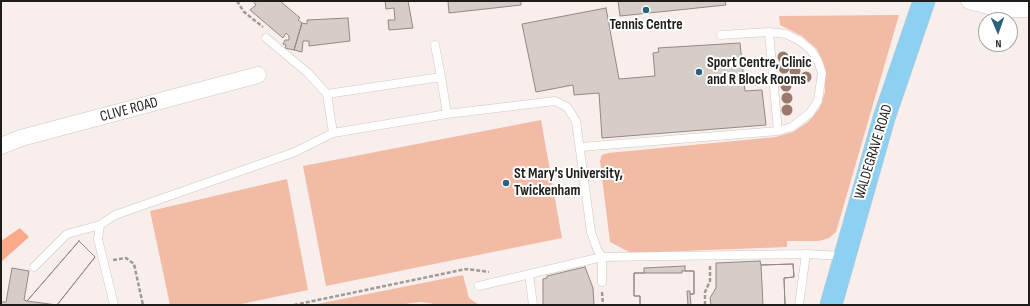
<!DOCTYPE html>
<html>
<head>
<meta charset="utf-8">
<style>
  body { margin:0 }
  #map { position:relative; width:1030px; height:306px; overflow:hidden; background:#f8efec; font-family:"Sofia Sans Condensed",sans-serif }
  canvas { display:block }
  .frame { position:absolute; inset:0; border:2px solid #1f1c1a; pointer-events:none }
  .north { position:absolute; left:978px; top:12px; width:40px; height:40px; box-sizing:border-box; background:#fefffe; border:1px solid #a5a4a3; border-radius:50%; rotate:178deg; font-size:11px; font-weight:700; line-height:16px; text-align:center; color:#1f1c1a }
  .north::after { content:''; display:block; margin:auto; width:14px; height:18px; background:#2c617d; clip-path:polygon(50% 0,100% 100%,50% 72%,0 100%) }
</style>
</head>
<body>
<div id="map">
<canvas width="1030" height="306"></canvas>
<div class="frame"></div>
<div class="north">N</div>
</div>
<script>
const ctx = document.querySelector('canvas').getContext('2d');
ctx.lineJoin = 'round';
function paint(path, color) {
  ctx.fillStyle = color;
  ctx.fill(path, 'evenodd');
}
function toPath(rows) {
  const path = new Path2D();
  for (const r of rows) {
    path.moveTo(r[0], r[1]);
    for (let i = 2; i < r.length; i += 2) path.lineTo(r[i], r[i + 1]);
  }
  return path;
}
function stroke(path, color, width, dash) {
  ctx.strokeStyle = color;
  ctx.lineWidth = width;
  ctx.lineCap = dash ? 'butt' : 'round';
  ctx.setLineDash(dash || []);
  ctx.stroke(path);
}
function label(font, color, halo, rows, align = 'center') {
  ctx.font = font + ' "Sofia Sans Condensed",sans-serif';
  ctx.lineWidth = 4;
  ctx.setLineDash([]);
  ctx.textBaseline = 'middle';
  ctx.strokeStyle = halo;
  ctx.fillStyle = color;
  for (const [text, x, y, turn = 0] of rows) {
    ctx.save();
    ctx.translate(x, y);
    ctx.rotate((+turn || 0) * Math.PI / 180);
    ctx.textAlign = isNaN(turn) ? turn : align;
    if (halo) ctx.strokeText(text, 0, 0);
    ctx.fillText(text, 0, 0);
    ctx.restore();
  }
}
paint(toPath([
  [899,15,836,232,829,238,819,241,787,241,787,247,631,253,610,242,600,161,602,155,608,153,776,137,793,132,808,122,819,109,825,92,825,68,817,49,802,36,780,25,779,16],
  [541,120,562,238,326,286,303,166],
  [287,179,308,290,237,305,170,305,150,211],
  [463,275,469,298,479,305,441,305,421,302,397,305,312,305]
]), '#f1bba5');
paint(toPath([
  [20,228,29,237,1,262,1,241]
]), '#fbaa8a');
const building = toPath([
  [253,1,280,1,300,18,298,20,302,23,294,50,285,48,286,45,283,44,285,40,289,40,289,36,286,33,283,38,250,10,256,5,253,1],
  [385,1,408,1,413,28,389,30,388,20,395,20,394,8,386,9,385,1],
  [448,1,521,1,521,5,449,13,448,1],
  [618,1,725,1,726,5,620,16,618,1],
  [606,8,619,79,655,76,653,53,659,52,658,48,740,43,745,91,762,90,766,125,602,138,599,93,574,95,573,85,536,92,522,24,606,8],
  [348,18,350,41,309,46,309,41,303,41,302,52,294,50,302,23,307,24,307,20,348,18],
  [79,241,95,257,57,305,1,305,1,302,6,302,12,268,29,271,24,300,27,301,79,241],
  [79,241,95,257,57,305,27,301,79,241],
  [760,261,761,265,793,264,794,277,784,278,785,305,711,305,710,298,716,288,716,263,760,261],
  [793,264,794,277,784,278,785,305,763,305,761,265,793,264],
  [685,266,685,271,694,271,694,294,690,294,691,305,640,305,640,296,634,296,634,273,644,273,644,268,685,266],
  [585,267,593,288,594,305,543,305,543,279,547,278,547,276,585,267],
  [682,271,694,271,694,294,690,294,690,291,687,291,688,305,640,305,640,296,634,296,634,273,682,273,682,271]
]);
paint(building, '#d6cdc9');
stroke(building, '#928986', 1);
const service = toPath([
  [769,32,778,131],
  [266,38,308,73,327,94],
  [435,45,441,77],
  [333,133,327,94,441,77,447,114],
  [581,147,778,131,792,127,810,113,818,101,822,73,818,61,811,50,800,41,786,34,769,32,721,35],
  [34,267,67,234,100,225],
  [529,274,533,305],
  [479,286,602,257,602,282],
  [114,305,98,239,100,225,115,215,295,152,333,133,447,114,555,101,567,107,576,121,591,232,597,249,602,257,806,254],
  [799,305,806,254,843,256]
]);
const minor = toPath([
  [969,1,1001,9,1029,9],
  [1,146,21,138,258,75]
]);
const primary = toPath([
  [831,305,884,118,924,1]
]);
stroke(service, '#cec6c2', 9);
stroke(minor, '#cec6c2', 17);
stroke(primary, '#cecdcd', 23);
stroke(toPath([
  [237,1,244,12,263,27],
  [113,260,126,258,134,264,143,305],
  [602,292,603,305],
  [294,305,466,269,489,272],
  [705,305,705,292,710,281,710,266]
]), '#a09997', 2.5, [4, 2]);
stroke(service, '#fff', 8);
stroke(minor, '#fff', 16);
stroke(primary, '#8ed0f1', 22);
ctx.fillStyle = '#9a7a6d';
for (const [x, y] of [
  [783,57],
  [784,68],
  [795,71],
  [806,77],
  [786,86],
  [787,98],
  [787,110]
]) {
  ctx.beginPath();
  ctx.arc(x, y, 5.5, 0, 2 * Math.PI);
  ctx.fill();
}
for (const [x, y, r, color] of [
  [646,10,4,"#2c617d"],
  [699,72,4,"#2c617d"],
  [506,183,4,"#2c617d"]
]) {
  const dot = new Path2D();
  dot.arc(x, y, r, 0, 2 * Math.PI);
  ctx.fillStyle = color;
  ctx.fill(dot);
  stroke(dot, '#fefffe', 1.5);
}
label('bold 15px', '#1f1c1a', '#fefffe', [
  ["Tennis Centre",646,25,"center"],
  ["Sport Centre, Clinic",707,63],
  ["and R Block Rooms",707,80],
  ["St Mary's University,",514,174],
  ["Twickenham",514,191]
], 'left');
label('15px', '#1f1c1a', '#fefffe', [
  ["CLIVE ROAD",129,110,-15],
  ["WALDEGRAVE ROAD",874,152,-73]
]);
</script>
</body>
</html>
